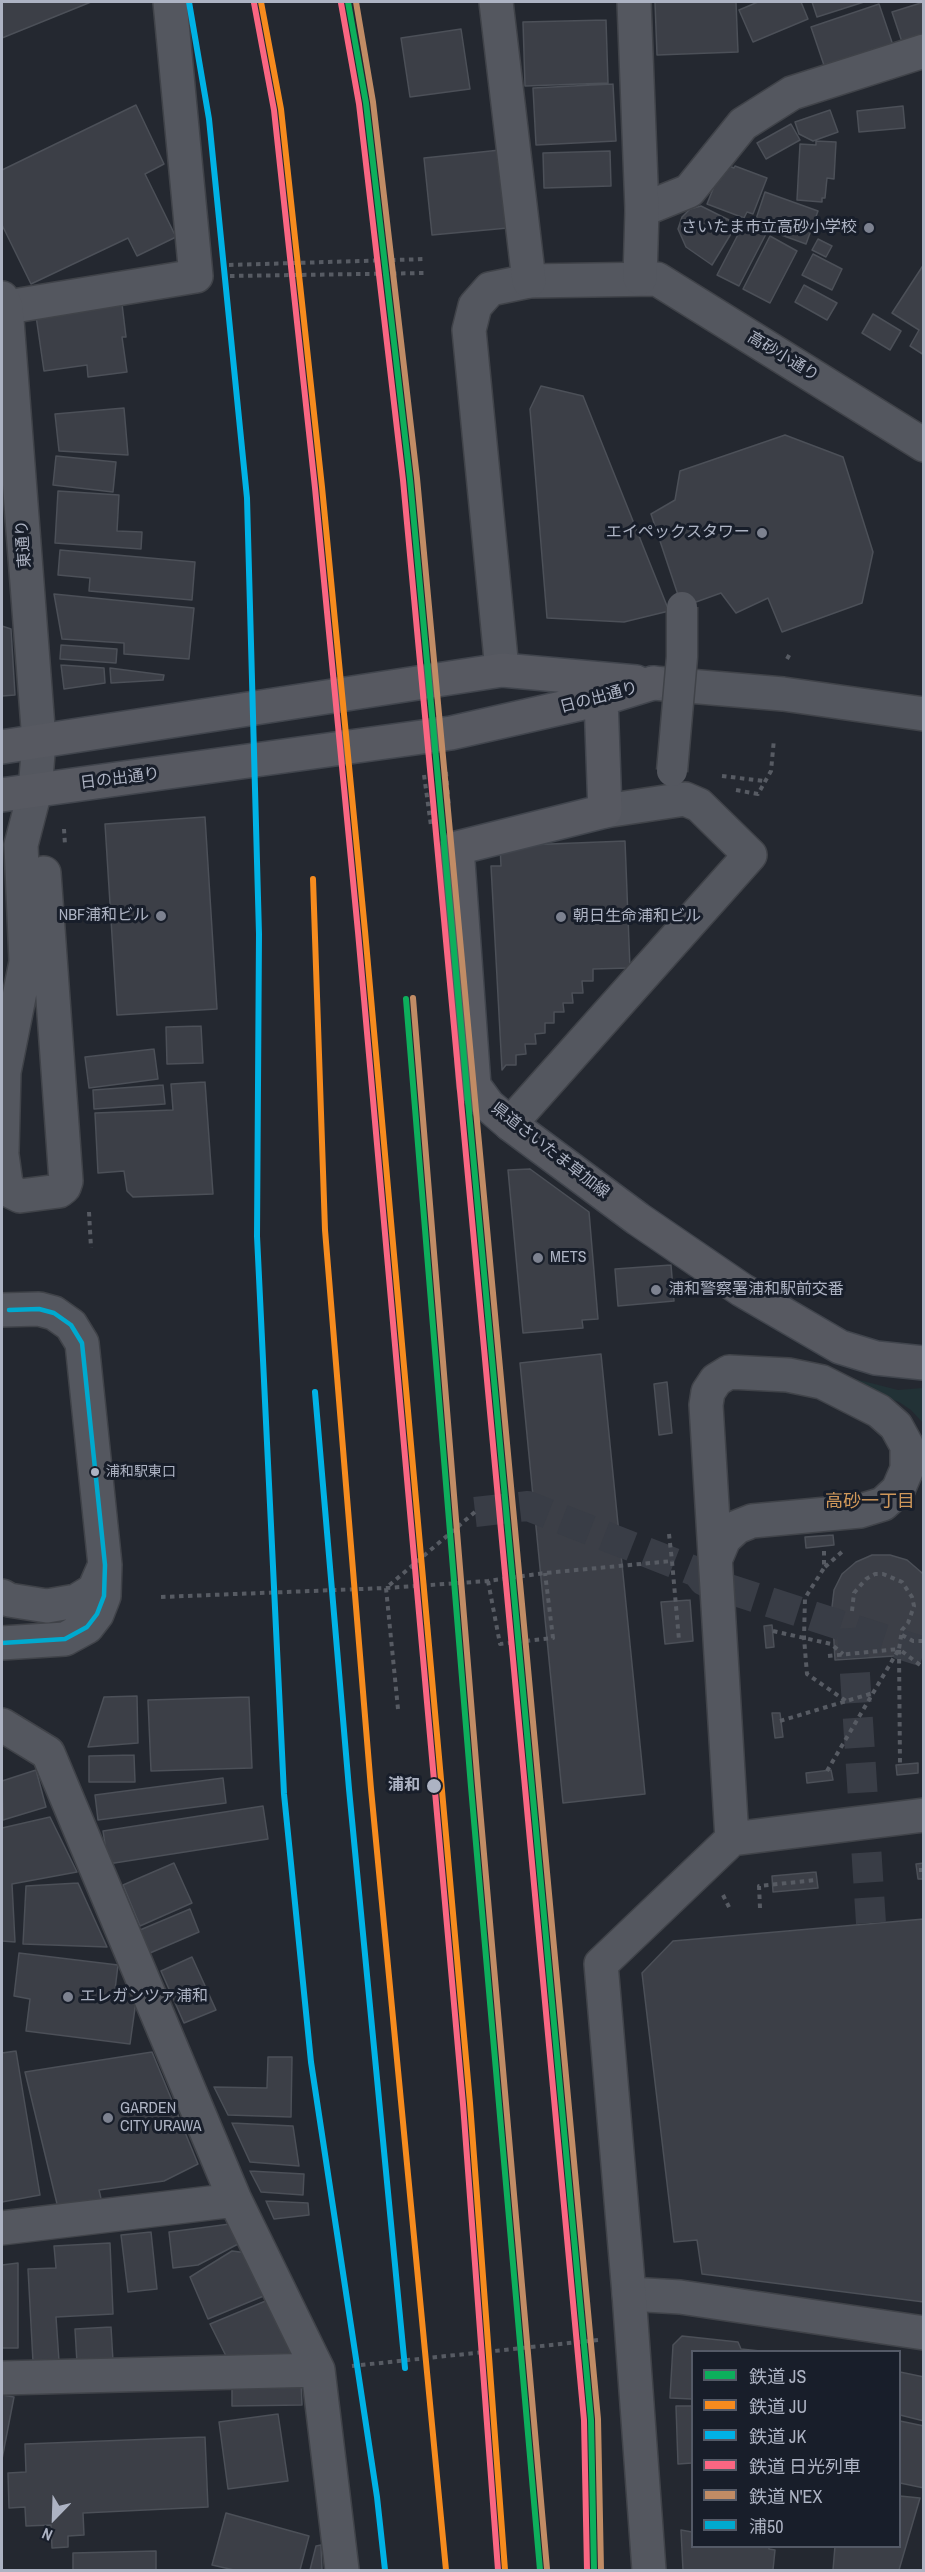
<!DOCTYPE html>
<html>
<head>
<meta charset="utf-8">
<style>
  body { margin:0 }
  #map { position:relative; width:925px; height:2572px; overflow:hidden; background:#242830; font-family:"Archivo Narrow","Noto Sans JP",sans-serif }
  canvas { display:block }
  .frame { position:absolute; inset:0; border:3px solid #adb3c3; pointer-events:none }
  .legend { position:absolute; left:691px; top:2350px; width:210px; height:198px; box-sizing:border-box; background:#181e2a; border:2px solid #545a67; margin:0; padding:8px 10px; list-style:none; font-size:18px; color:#adb3c3 }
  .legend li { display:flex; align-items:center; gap:12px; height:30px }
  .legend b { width:30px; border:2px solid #545a67 }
  .north { position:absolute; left:24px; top:2488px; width:60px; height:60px; -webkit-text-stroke:4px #181e2a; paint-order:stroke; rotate:203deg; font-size:16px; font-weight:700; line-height:24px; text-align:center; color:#adb3c3 }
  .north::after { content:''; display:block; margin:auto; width:21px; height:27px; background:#adb3c3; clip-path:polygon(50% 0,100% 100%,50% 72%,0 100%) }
</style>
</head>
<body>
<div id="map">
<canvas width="925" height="2572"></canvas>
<div class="frame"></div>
<ul class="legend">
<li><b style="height:8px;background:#0daf5c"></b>鉄道 JS</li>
<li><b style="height:8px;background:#f68b1e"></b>鉄道 JU</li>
<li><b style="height:8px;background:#00b2e5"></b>鉄道 JK</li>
<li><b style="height:8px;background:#fa6682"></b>鉄道 日光列車</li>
<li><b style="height:8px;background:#c18c65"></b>鉄道 N'EX</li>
<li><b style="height:8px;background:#00a9ce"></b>浦50</li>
</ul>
<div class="north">N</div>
</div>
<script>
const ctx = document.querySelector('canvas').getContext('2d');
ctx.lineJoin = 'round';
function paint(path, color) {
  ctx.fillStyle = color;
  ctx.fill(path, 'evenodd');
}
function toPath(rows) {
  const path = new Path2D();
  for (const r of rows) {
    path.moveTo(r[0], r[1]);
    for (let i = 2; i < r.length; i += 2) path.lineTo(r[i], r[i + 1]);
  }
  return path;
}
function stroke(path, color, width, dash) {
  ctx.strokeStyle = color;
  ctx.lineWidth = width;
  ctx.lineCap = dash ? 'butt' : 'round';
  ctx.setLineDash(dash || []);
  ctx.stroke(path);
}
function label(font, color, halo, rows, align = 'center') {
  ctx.font = font + ' "Archivo Narrow","Noto Sans JP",sans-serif';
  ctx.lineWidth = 6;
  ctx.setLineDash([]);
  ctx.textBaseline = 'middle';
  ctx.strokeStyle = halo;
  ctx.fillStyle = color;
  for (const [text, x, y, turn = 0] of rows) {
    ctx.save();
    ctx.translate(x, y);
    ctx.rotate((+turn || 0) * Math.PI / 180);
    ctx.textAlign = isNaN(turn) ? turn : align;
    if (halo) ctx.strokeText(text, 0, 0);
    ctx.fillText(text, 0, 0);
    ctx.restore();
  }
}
paint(toPath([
  [855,1379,898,1390,923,1388,923,1423,911,1410,899,1402,857,1387,852,1380]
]), '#223236');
const building = toPath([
  [2,2,91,2,2,38,2,2],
  [655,2,736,2,738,52,657,55,655,2],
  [758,2,801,2,808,19,753,42,739,10,758,2],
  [812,2,864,2,817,17,812,2],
  [924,2,924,42,904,48,892,12,924,2],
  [879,4,896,54,828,77,811,27,879,4],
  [606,20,608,83,525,86,523,22,606,20],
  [461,29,470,89,410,97,401,38,461,29],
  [613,84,616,141,536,145,533,88,613,84],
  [136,105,164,164,145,174,176,237,137,256,128,238,31,284,2,225,2,170,136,105],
  [903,106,905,128,859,132,857,111,903,106],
  [830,110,838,132,813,141,799,134,795,122,830,110],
  [791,124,800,140,766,159,757,143,791,124],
  [816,141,836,142,834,179,827,178,825,198,822,198,822,202,797,200,800,144,816,145,816,141],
  [500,150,508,228,432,235,424,158,500,150],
  [610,151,611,186,544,188,543,153,610,151],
  [723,164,734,168,735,166,767,178,753,214,747,212,744,218,707,204,723,164],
  [765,192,818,211,806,244,754,225,765,192],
  [701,206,737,224,712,265,686,247,678,229,682,217,690,209,701,206],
  [744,223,766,234,739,286,717,275,744,223],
  [770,236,797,251,770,303,743,289,770,236],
  [818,239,832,246,826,257,812,250,818,239],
  [813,254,842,269,832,290,802,275,813,254],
  [924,264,924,355,910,346,919,330,892,313,924,264],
  [804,285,837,303,827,320,795,302,804,285],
  [122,304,126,337,122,337,127,372,88,377,87,365,44,371,36,316,122,304],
  [873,314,901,331,890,350,862,333,873,314],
  [541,386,583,396,669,611,624,622,547,618,530,409,541,386],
  [124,408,128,455,59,451,55,414,124,408],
  [785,435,843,457,873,552,862,603,782,632,768,598,736,613,721,593,682,607,651,514,675,500,680,471,785,435],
  [56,456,116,462,113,492,53,485,56,456],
  [58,491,119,495,117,531,142,532,141,549,55,543,58,491],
  [60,550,195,562,192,600,89,591,90,578,58,575,60,550],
  [54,594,194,608,189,659,124,654,124,643,62,639,54,594],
  [2,626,11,629,15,695,2,696,2,626],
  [61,645,117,649,116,663,60,659,61,645],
  [61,665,104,668,105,683,64,689,61,665],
  [110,668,164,675,163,680,111,683,110,668],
  [205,817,217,1009,117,1015,105,824,205,817],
  [625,841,630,968,593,969,593,981,582,981,583,993,572,993,573,1003,563,1003,564,1012,554,1012,554,1023,545,1023,545,1033,535,1034,536,1044,525,1044,526,1054,516,1055,516,1065,506,1065,502,1070,491,866,501,866,500,846,625,841],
  [201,1026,203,1063,167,1064,166,1027,201,1026],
  [154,1049,158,1079,89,1088,85,1057,154,1049],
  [205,1082,213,1194,133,1197,127,1191,124,1171,98,1173,95,1113,173,1110,171,1084,205,1082],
  [163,1085,165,1104,94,1109,93,1090,163,1085],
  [530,1169,589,1212,598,1319,582,1320,583,1328,523,1333,508,1170,530,1169],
  [671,1265,674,1301,618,1306,615,1269,671,1265],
  [601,1354,645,1794,563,1803,520,1363,601,1354],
  [667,1382,672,1433,659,1435,654,1384,667,1382],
  [833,1535,834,1545,806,1548,805,1537,833,1535],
  [872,1555,890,1555,907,1560,921,1572,924,1575,924,1637,910,1649,894,1656,835,1660,832,1607,834,1590,842,1574,856,1562,872,1555],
  [690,1600,693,1641,665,1644,661,1602,690,1600],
  [772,1625,774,1647,766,1648,764,1626,772,1625],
  [137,1696,138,1743,88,1747,104,1697,137,1696],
  [249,1697,252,1768,151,1771,148,1700,249,1697],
  [772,1713,780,1713,783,1737,775,1738,772,1713],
  [134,1755,135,1782,89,1782,89,1756,134,1755],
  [918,1763,918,1773,897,1775,896,1765,918,1763],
  [36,1770,46,1807,3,1820,2,1781,36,1770],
  [831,1770,833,1780,807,1783,806,1773,831,1770],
  [223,1778,226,1803,98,1820,95,1795,223,1778],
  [263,1806,268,1839,108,1864,103,1831,263,1806],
  [50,1817,77,1872,12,1884,15,1942,2,1941,2,1828,50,1817],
  [174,1863,192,1903,140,1926,123,1885,174,1863],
  [924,1863,924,1879,918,1879,916,1864,924,1863],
  [816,1872,818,1888,773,1892,772,1876,816,1872],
  [78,1883,107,1947,23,1944,26,1886,78,1883],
  [190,1909,199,1932,150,1953,140,1930,190,1909],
  [924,1919,924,2302,702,2274,697,2240,674,2242,642,1973,673,1941,924,1919],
  [19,1953,118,1965,114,1998,136,2001,130,2044,26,2031,30,1999,14,1996,19,1953],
  [192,1957,216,2010,184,2023,161,1971,192,1957],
  [16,2051,40,2195,2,2202,2,2053,16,2051],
  [152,2052,198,2164,164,2181,99,2190,102,2203,58,2208,25,2072,152,2052],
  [268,2057,292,2057,291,2117,228,2115,214,2087,267,2088,268,2057],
  [232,2123,293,2126,299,2166,250,2162,232,2123],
  [250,2171,304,2174,303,2195,261,2192,250,2171],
  [266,2201,308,2203,309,2215,274,2219,266,2201],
  [230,2224,240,2243,198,2265,173,2268,169,2232,230,2224],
  [151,2232,157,2289,128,2292,121,2235,151,2232],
  [110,2243,113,2314,56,2317,59,2361,33,2362,28,2269,56,2268,54,2246,110,2243],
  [232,2251,248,2253,266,2295,208,2319,190,2277,232,2251],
  [18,2263,18,2348,2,2348,2,2265,18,2263],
  [268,2300,298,2360,229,2362,210,2324,268,2300],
  [111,2327,113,2361,77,2363,75,2329,111,2327],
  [682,2336,738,2342,741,2349,770,2352,692,2352,692,2399,670,2398,673,2345,682,2336],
  [900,2372,924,2377,924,2421,900,2415,900,2372],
  [301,2381,302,2405,232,2406,232,2382,301,2381],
  [2,2395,14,2397,2,2459,2,2395],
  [676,2406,692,2406,692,2463,678,2464,676,2406],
  [278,2414,288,2481,228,2489,219,2422,278,2414],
  [900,2421,924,2426,924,2488,900,2483,900,2421],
  [205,2437,208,2507,83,2513,84,2535,68,2536,68,2547,52,2548,51,2525,26,2526,25,2507,9,2508,8,2473,26,2472,25,2444,205,2437],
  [900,2496,920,2498,899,2570,833,2570,835,2546,900,2546,900,2496],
  [226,2513,309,2536,300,2570,234,2570,212,2565,226,2513],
  [681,2530,692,2532,692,2546,769,2546,769,2549,775,2550,773,2570,683,2570,681,2530],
  [321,2545,322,2570,310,2570,316,2546,321,2545],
  [156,2551,156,2570,73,2570,73,2553,156,2551]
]);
paint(building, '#3c3f47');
stroke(building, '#4c5058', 1.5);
stroke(toPath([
  [475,1512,528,1506,697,1572,704,1581,924,1652],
  [852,1628,871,1923]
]), '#393d46', 30, [30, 15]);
const minor = toPath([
  [642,210,689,191,743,124,792,93,924,51],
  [2,308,196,276,170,2],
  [502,670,469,330,475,306,490,289,529,281,657,279,924,445],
  [510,1124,750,855,699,805,685,799,605,811],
  [2,1725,48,1753,235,2200,318,2370,342,2570],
  [2,2228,235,2200],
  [629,2294,680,2297,924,2333],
  [2,2378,318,2370]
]);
const tertiary = toPath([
  [496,2,529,281],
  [634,2,642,210,640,278],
  [2,298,6,307,39,741,35,791,21,845,26,962,4,1072,2,1151],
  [653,683,783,694,924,714],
  [2,1155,6,1184,12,1192,20,1196,59,1191,64,1187,66,1181,44,873],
  [2,1310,39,1309,54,1313,71,1325,82,1343,105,1565,104,1596,97,1614,87,1627,65,1639,2,1643],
  [716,1558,724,1539,737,1527,752,1521,860,1511,883,1504,898,1490,907,1469,907,1446,896,1426,879,1411,822,1382,788,1375,729,1372,716,1380,708,1392,706,1405,732,1839,924,1815],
  [2,1596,9,1600,47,1606,76,1601,94,1590,104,1567],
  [649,2570,629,2294,601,1964,732,1839]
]);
const primary = toPath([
  [601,699,605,811,457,848,474,1086,488,1105,510,1124,638,1219,742,1290,840,1347,876,1358,924,1363],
  [2,747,502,670,636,682],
  [2,795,451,733,601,699,653,683]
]);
stroke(minor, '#404349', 36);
stroke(tertiary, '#404349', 36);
stroke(primary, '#41454d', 36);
stroke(toPath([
  [229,265,426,259],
  [230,276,427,273],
  [787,659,791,652],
  [446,772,449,807],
  [424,775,431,826],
  [722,776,764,781],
  [736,790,758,794,771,771,774,739],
  [64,829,65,845],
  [89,1212,91,1248],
  [669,1534,672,1561],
  [824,1551,824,1568,805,1598,804,1638,807,1674,846,1701],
  [825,1567,844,1550],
  [488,1581,500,1644,553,1638,545,1573],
  [161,1597,386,1588,488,1581,545,1573,672,1561,679,1640],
  [852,1611,854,1593,866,1579,875,1574,883,1574,902,1582,912,1597,914,1606,908,1623,902,1630,899,1649,924,1668],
  [773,1631,831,1644,843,1654],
  [902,1635,913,1641,924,1641],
  [899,1650,900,1765],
  [828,1656,899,1649],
  [398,1709,386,1588,475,1512],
  [780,1721,873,1693],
  [827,1771,899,1649],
  [919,1870,924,1870],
  [723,1895,731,1911],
  [760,1908,759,1886,816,1880],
  [352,2366,598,2340]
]), '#575b63', 4, [4.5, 4.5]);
stroke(minor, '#54575f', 33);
stroke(tertiary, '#54575f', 33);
stroke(primary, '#575961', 33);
const pedestrianBridge = toPath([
  [672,771,682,657,682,607]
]);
stroke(pedestrianBridge, '#404349', 33, []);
stroke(pedestrianBridge, '#54575f', 30);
stroke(toPath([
  [2,1643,65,1639,87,1627,97,1614,104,1596,105,1565,82,1343,71,1325,54,1313,39,1309,9,1310]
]), '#00a9ce', 4.5);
stroke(toPath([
  [348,2,366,103,410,479,591,2420,594,2570],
  [406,999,471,1787,540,2570]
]), '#0daf5c', 6);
stroke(toPath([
  [261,2,281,109,322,487,365,931,470,2103,505,2570],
  [313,879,325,1230,371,1789,446,2570]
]), '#f68b1e', 6);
stroke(toPath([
  [189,2,209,119,247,498,259,934,257,1236,284,1794,311,2062,377,2497,385,2570],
  [315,1392,349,1789,405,2368]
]), '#00b2e5', 6);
stroke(toPath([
  [254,3,274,110,315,488,358,932,463,2104,498,2570],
  [341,3,359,104,403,480,584,2420,587,2570]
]), '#fa6682', 6);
stroke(toPath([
  [356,2,373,102,417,478,598,2419,601,2570],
  [413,998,478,1786,547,2569]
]), '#c18c65', 6);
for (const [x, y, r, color] of [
  [869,228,6,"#7d8290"],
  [762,533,6,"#7d8290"],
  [161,916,6,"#7d8290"],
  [561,917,6,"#7d8290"],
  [538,1258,6,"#7d8290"],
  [656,1290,6,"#7d8290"],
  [95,1472,5,"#adb3c3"],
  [434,1786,8,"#adb3c3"],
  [68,1997,6,"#7d8290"],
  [108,2118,6,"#7d8290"]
]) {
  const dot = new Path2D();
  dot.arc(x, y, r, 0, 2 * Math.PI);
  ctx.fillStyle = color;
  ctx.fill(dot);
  stroke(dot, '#181e2a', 2);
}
label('14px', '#adb3c3', '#181e2a', [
  ["浦和駅東口",106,1472]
], 'left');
label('16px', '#adb3c3', '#181e2a', [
  ["さいたま市立高砂小学校",857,228,"right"],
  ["エイペックスタワー",750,533,"right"],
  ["NBF浦和ビル",149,916,"right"],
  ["朝日生命浦和ビル",573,917],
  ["METS",550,1258],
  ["浦和警察署浦和駅前交番",668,1290],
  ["エレガンツァ浦和",80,1997],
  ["GARDEN",120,2109],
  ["CITY URAWA",120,2127]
], 'left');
label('16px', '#adb3c3', '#181e2a', [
  ["高砂小通り",783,357,31],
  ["東通り",24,544,-94],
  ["日の出通り",599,698,-15],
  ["日の出通り",120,779,-7],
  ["県道さいたま草加線",550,1151,38]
]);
label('bold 16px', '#adb3c3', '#181e2a', [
  ["浦和",420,1786]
], 'right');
label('18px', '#d0985a', '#181e2a', [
  ["高砂一丁目",870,1502]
]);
</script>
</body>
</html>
